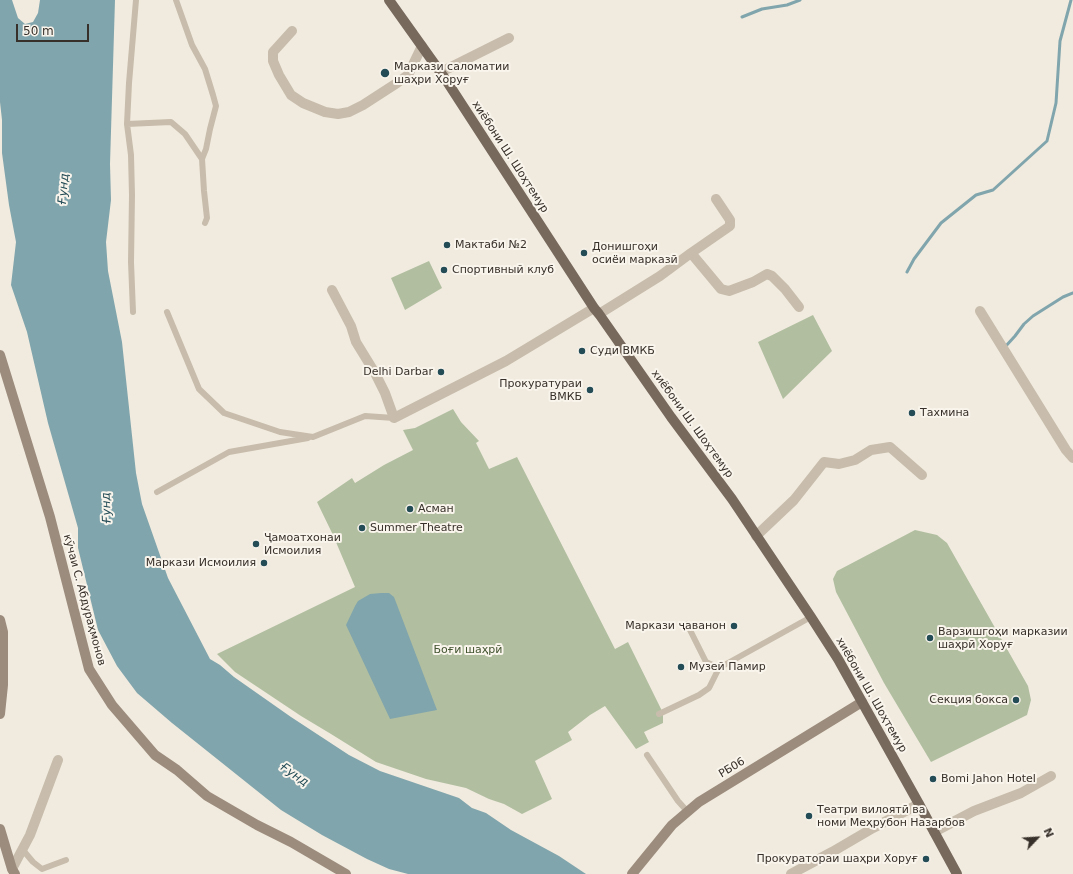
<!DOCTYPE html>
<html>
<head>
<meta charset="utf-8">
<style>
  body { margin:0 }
  #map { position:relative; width:1073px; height:874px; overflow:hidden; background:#f1ebdf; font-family:"DejaVu Sans",sans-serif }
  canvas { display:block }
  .north { position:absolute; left:1017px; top:818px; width:40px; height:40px; -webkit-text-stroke:3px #f9f4ec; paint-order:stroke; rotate:65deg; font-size:11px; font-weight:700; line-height:16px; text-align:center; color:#37302a }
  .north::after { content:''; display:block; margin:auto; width:14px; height:18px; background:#37302a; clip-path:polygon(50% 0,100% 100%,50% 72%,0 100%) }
  .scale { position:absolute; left:16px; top:24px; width:73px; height:18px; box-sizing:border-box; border:2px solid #37302a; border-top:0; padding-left:5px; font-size:12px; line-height:14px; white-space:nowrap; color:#37302a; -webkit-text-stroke:3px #f9f4ec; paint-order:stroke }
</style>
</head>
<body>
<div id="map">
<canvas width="1073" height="874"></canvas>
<div class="north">N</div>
<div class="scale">50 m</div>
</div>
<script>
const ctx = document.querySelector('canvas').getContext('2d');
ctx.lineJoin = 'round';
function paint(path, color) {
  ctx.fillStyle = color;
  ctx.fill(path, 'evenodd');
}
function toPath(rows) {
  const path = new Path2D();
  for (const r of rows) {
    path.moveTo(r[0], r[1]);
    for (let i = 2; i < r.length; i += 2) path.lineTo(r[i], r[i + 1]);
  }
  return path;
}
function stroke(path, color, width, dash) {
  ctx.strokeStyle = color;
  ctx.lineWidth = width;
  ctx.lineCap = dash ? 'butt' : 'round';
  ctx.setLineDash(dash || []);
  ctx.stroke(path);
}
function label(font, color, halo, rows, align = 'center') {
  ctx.font = font + ' "DejaVu Sans",sans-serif';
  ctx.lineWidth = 4;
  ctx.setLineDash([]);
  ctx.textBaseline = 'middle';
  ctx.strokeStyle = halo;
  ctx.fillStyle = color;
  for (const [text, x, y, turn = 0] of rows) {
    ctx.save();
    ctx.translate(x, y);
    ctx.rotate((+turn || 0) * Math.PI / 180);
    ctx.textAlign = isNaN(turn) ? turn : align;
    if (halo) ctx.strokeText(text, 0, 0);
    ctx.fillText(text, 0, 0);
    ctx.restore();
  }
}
paint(toPath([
  [429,261,442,288,405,310,391,278],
  [813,315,832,351,783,399,758,342],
  [453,409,461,422,479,441,476,443,489,469,517,457,615,649,628,642,663,713,663,723,644,732,649,742,636,749,605,706,590,715,568,732,572,740,535,761,552,799,522,814,504,804,489,799,466,788,426,779,376,762,331,734,301,716,235,672,217,654,355,587,333,535,317,502,352,478,355,483,384,465,413,450,403,430,415,428],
  [915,530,937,535,947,543,1028,686,1031,700,1027,715,931,762,884,683,836,592,833,579,837,571]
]), '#b1bfa0');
paint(toPath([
  [0,0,12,0,18,18,25,24,33,22,38,13,40,0,115,0,110,164,111,200,106,242,108,271,122,342,136,473,142,504,168,578,210,659,220,665,234,677,291,717,349,755,380,771,459,798,472,808,486,813,511,830,559,856,586,874,408,874,389,869,367,859,322,835,281,810,172,723,137,693,117,666,98,630,78,548,78,528,48,423,27,332,11,285,16,242,9,205,2,153,2,120,0,102],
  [381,593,389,593,394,597,437,710,390,719,346,625,355,606,358,601,370,594]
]), '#81a5ac');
stroke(toPath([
  [742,17,762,9,787,5,800,0],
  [907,272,914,259,941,223,976,195,993,190,1047,141,1056,103,1060,41,1071,0],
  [1005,347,1015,336,1024,324,1033,316,1063,297,1073,293]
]), '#81a5ac', 3);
stroke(toPath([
  [176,0,192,45,205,69,213,95,216,106,210,129,206,149,202,159],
  [127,124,171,122,185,134,202,159,204,191,207,218,205,223],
  [133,312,131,262,132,195,131,155,127,124,129,83,136,0],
  [167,312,199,389,224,413,280,432,313,437,365,416,394,418],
  [157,492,229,452,308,438],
  [687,624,706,662,719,668],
  [659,714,699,695,709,688,719,668,811,617],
  [647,755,678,801,687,811],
  [22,849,33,862,42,869,66,860]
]), '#c8bdac', 6);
stroke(toPath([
  [292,31,273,52,273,61,279,75,291,95,303,103,325,112,338,114,349,112,363,105,397,83,408,75,422,46],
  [441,72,509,38],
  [691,253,721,289,729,291,753,282,767,274,772,276,785,289,799,307],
  [332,290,351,326,356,342,375,373,385,393,394,418,506,361,594,308],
  [980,311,1066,450,1073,458],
  [599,314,660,276,691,253,730,226,730,220,716,199],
  [756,536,794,500,824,462,839,464,855,460,871,450,890,447,922,475],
  [934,832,974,811,1021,793,1051,776],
  [12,869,30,835,58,760],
  [791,874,832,852,873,828,919,804]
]), '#c8bdac', 10);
stroke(toPath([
  [0,355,50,517,89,669,112,705,155,755,177,770,207,796,257,825,291,842,346,874],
  [0,620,3,632,3,685,0,714],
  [0,829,12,869,15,874],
  [632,874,672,825,699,802,836,718,862,702]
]), '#9c8c7d', 10);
stroke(toPath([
  [389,0,446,80,594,308,599,314,671,417,732,499,811,617,838,659,919,804,957,874]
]), '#78695d', 10);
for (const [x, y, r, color] of [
  [385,73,5,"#234c56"],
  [447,245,4,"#234c56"],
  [584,253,4,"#234c56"],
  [444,270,4,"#234c56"],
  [582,351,4,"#234c56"],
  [441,372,4,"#234c56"],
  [590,390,4,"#234c56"],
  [912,413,4,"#234c56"],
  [410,509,4,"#234c56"],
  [362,528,4,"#234c56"],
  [256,544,4,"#234c56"],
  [264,563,4,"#234c56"],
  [734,626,4,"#234c56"],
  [930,638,4,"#234c56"],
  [681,667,4,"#234c56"],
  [1016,700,4,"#234c56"],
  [933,779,4,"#234c56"],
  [809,816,4,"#234c56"],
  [926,859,4,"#234c56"]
]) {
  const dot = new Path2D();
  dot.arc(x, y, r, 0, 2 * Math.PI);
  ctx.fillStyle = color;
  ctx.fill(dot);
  stroke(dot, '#f9f4ec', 1.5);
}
label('11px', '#37302a', '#f9f4ec', [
  ["Маркази саломатии",394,67],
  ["шаҳри Хоруғ",394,80],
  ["Мактаби №2",455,245],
  ["Донишгоҳи",592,247],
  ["осиёи марказӣ",592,260],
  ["Спортивный клуб",452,270],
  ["Суди ВМКБ",590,351],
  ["Delhi Darbar",433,372,"right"],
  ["Прокуратураи",582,384,"right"],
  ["ВМКБ",582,397,"right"],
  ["Тахмина",920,413],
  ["Асман",418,509],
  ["Summer Theatre",370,528],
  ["Ҷамоатхонаи",264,538],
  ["Исмоилия",264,551],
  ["Маркази Исмоилия",256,563,"right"],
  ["Маркази ҷаванон",726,626,"right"],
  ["Варзишгоҳи марказии",938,632],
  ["шаҳрӣ Хоруғ",938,645],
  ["Музей Памир",689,667],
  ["Секция бокса",1008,700,"right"],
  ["Bomi Jahon Hotel",941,779],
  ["Театри вилоятӣ ва",817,810],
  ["номи Меҳрубон Назарбов",817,823],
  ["Прокуратораи шаҳри Хоруғ",918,859,"right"]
], 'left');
label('11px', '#37302a', '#f9f4ec', [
  ["хиёбони Ш. Шоҳтемур",510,157,57],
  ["хиёбони Ш. Шоҳтемур",692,424,54],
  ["кӯчаи С. Абдураҳмонов",84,600,75],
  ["хиёбони Ш. Шоҳтемур",871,695,60],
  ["РБ06",732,768,-31]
]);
label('11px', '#425430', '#f9f4ec', [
  ["Боғи шаҳрӣ",468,650]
]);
label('italic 12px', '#234c56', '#f9f4ec', [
  ["Ғунд",64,189,-85],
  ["Ғунд",107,508,-92],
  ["Ғунд",294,775,35]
]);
</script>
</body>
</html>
